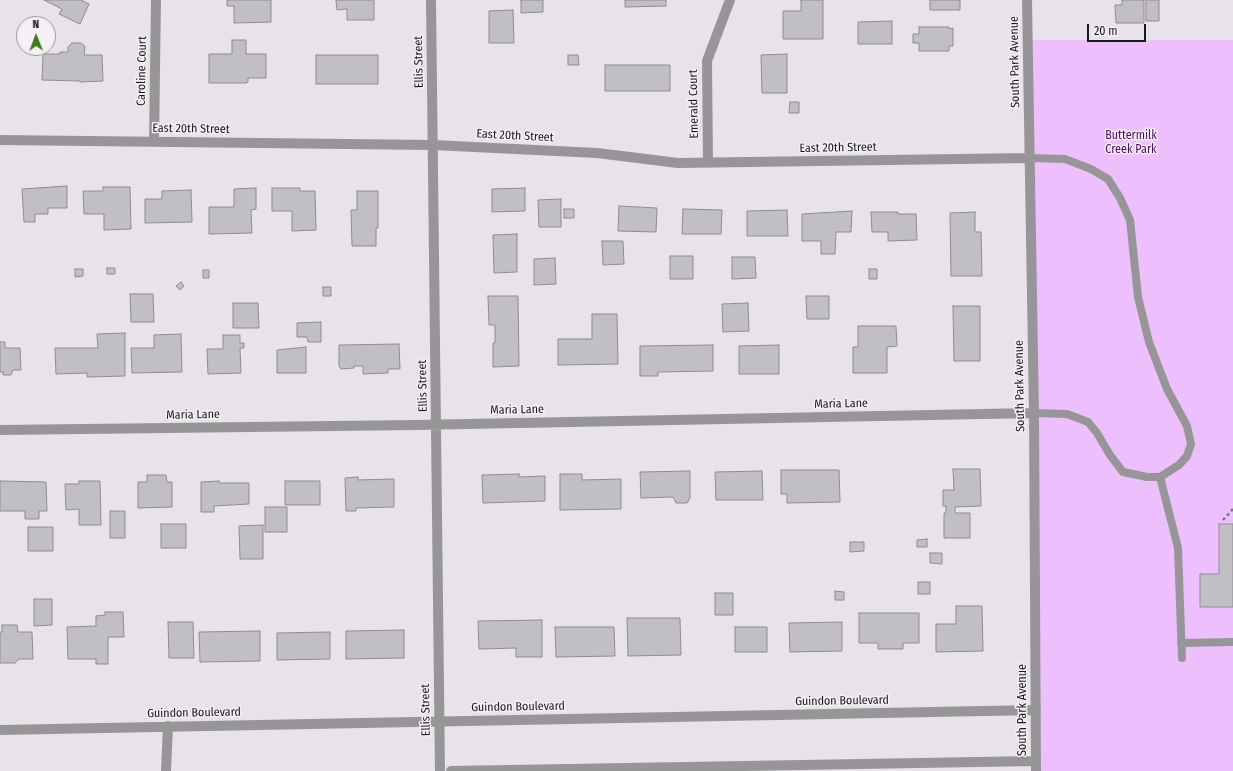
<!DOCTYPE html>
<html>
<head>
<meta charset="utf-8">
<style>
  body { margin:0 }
  #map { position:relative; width:1233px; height:771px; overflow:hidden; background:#e7e3e8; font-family:"Fira Sans Condensed",sans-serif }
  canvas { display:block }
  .north { position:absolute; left:16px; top:16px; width:40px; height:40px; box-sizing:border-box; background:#f4f0f5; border:1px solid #9d9a9d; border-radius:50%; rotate:359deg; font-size:11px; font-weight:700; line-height:16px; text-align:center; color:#1a191a }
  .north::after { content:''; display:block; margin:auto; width:14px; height:18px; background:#3c7c1b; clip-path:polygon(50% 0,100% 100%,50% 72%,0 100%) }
  .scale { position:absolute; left:1087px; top:24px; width:59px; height:18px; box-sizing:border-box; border:2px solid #1a191a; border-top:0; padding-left:5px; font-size:12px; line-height:14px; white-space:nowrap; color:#1a191a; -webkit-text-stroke:3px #f4f0f5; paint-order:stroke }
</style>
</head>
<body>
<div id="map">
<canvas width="1233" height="771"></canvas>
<div class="north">N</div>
<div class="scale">20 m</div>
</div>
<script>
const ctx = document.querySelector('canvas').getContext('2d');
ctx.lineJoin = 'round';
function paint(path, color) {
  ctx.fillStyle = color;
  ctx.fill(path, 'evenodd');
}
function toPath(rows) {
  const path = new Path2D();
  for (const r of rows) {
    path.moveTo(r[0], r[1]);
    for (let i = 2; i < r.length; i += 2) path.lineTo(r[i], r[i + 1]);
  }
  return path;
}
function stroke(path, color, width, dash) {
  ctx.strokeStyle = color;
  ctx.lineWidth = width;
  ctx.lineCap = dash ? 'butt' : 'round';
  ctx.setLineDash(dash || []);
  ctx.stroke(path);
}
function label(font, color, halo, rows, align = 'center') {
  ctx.font = font + ' "Fira Sans Condensed",sans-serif';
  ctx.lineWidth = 3;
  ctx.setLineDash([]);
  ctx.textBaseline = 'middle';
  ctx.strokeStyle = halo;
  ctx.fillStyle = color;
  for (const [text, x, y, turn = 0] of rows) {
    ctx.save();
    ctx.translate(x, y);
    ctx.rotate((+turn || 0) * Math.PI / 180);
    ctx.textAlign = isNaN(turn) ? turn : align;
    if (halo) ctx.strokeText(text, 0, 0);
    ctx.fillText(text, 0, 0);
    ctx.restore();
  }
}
paint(toPath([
  [1027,40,1233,40,1233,771,1040,771]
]), '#edc0fd');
const building = toPath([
  [44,0,81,0,89,4,80,24,59,14,62,9,44,0],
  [227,0,271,0,271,22,234,23,234,6,227,6,227,0],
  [336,0,374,0,374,20,347,20,347,9,337,10,336,0],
  [521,0,543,0,543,12,521,13,521,0],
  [625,0,666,0,666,6,625,7,625,0],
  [801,0,823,0,823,39,783,39,783,11,801,11,801,0],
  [930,0,960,0,960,10,930,10,930,0],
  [1122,0,1144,0,1144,23,1116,23,1115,5,1122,5,1122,0],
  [1146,0,1159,0,1159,21,1146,21,1146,0],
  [513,10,514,43,489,43,489,11,513,10],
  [892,21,892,44,858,44,858,22,892,21],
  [919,27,949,27,949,29,953,28,953,46,949,46,949,51,919,51,919,43,913,43,913,34,919,34,919,27],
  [232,40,246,40,246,54,266,54,266,78,248,78,248,82,246,83,209,83,209,54,232,54,232,40],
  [72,43,81,43,85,46,84,55,102,55,103,81,80,82,80,81,42,80,43,54,60,54,60,52,68,52,68,47,72,43],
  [787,54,787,93,762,93,761,55,787,54],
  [316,55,378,55,378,84,316,84,316,55],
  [568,55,578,55,579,65,568,65,568,55],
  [605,65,670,65,670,91,605,91,605,65],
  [790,102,799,102,799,113,789,113,790,102],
  [67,186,67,208,48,208,48,214,35,214,35,222,24,222,22,189,67,186],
  [103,187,130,187,131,229,104,230,104,214,84,214,83,191,103,191,103,187],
  [256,188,256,209,251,210,252,233,209,234,209,207,234,207,234,189,256,188],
  [272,188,300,188,300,191,315,191,316,230,292,231,292,211,272,211,272,188],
  [525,188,525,211,492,212,492,189,525,188],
  [191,190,192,222,145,223,145,199,162,199,162,191,191,190],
  [357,191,378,191,378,228,376,228,376,246,352,246,351,210,357,210,357,191],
  [561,199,561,227,539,227,538,200,561,199],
  [619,206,657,208,656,232,618,231,619,206],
  [564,209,574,209,574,218,564,218,564,209],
  [683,209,722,210,721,234,682,234,683,209],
  [787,210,788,236,747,236,747,211,787,210],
  [852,211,851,232,836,232,835,254,821,254,821,241,802,241,802,214,852,211],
  [871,212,898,212,898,214,916,214,917,240,888,241,888,232,872,232,871,212],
  [975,212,975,232,981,232,982,276,951,276,950,213,975,212],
  [517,234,517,272,494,273,493,235,517,234],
  [602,241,623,241,624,264,603,265,602,241],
  [670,256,693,256,693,279,670,279,670,256],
  [732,257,755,257,756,278,732,279,732,257],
  [555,258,556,284,534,285,534,259,555,258],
  [107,268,115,268,115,274,107,274,107,268],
  [75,269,83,269,83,276,75,277,75,269],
  [869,269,877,269,877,279,869,279,869,269],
  [203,270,209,270,209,278,203,278,203,270],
  [181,282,184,286,180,290,176,286,181,282],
  [323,287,331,287,331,296,323,296,323,287],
  [130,294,153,294,154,322,131,322,130,294],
  [488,296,518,296,519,366,493,367,493,343,495,343,495,325,489,325,488,296],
  [806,296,829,296,829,319,807,319,806,296],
  [233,303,258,303,259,328,233,328,233,303],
  [748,303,749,331,723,332,722,304,748,303],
  [953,306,980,306,980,361,954,361,953,306],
  [592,314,617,314,618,364,558,365,558,339,592,339,592,314],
  [321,322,321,342,308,342,307,337,297,337,297,323,321,322],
  [858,326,896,326,897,346,887,347,887,373,853,373,853,347,858,347,858,326],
  [125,333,125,376,87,377,87,373,56,374,55,348,98,348,97,334,125,333],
  [181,334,182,372,132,373,131,348,154,348,154,335,181,334],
  [223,335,240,335,240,343,244,343,244,348,240,348,241,373,208,374,207,349,223,349,223,335],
  [0,342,5,342,5,348,20,348,21,370,13,370,11,375,3,375,3,372,0,372,0,342],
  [399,344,400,369,388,369,388,373,363,374,363,366,354,366,354,368,341,369,339,366,339,345,399,344],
  [713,345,713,371,658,372,658,376,640,376,640,346,713,345],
  [779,345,779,374,739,374,739,346,779,345],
  [306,347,306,373,277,373,277,350,306,347],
  [953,469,980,469,981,506,955,507,955,513,970,513,970,538,944,538,944,513,946,513,946,506,943,506,943,490,954,490,953,469],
  [781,470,839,470,840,502,787,503,787,494,781,494,781,470],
  [690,471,690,498,687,503,676,503,673,497,641,498,640,472,690,471],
  [762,471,763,500,716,500,715,472,762,471],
  [519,474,519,477,545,476,545,501,483,503,482,475,519,474],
  [560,474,582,474,582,480,621,479,621,509,560,510,560,474],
  [147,475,166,475,167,482,172,482,172,507,138,508,138,482,147,482,147,475],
  [358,477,358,480,394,479,394,507,356,508,356,511,346,511,345,478,358,477],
  [0,481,46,482,47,511,39,511,39,519,25,519,25,511,0,511,0,481],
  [79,481,100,481,101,525,79,525,79,509,66,510,65,484,79,484,79,481],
  [219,481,219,483,249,483,249,504,214,506,214,512,201,512,201,482,219,481],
  [285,481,320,481,320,505,285,505,285,481],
  [265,507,287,507,287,532,265,532,265,507],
  [110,511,125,511,125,538,110,538,110,511],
  [161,524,186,524,186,548,161,548,161,524],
  [1219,524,1233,524,1233,607,1200,607,1200,574,1219,574,1219,524],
  [263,525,263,559,240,559,239,526,263,525],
  [28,527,53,527,53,551,28,551,28,527],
  [927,539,927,547,917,547,917,540,927,539],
  [850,542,864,542,864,551,850,552,850,542],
  [930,553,942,553,942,564,930,563,930,553],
  [918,582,930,582,930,594,918,594,918,582],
  [835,591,844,592,844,600,835,600,835,591],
  [715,593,733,593,733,615,715,615,715,593],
  [34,599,52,599,52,625,34,626,34,599],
  [956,606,982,606,983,651,936,652,936,624,956,624,956,606],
  [105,612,123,612,124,637,108,637,108,664,96,664,96,659,68,659,67,627,96,626,96,616,105,615,105,612],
  [859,613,919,613,919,643,903,643,903,649,878,649,878,643,859,643,859,613],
  [627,618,680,618,681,655,628,656,627,618],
  [542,620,542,657,516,657,516,648,479,649,478,621,542,620],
  [168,622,193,622,194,658,169,658,168,622],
  [842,622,842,651,790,652,789,623,842,622],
  [2,625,17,625,18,632,32,632,33,659,19,659,15,663,0,663,0,632,2,632,2,625],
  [555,627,614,627,615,656,556,657,555,627],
  [735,627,767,627,767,652,735,652,735,627],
  [404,630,404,658,346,659,346,631,404,630],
  [260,631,260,661,200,662,199,632,260,631],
  [330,632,330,659,277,660,277,633,330,632]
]);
paint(building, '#c2bfc4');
stroke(building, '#8f8c90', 1);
stroke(toPath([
  [1223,520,1233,509]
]), '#777578', 2.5, [3, 3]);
stroke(toPath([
  [1029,158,1065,159,1091,169,1108,179,1120,198,1130,220,1138,297,1149,342,1167,389,1187,426,1191,444,1187,456,1179,465,1160,477,1147,477,1123,472,1110,455,1097,433,1088,422,1067,414,1034,413],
  [1160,477,1178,548,1182,658],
  [1181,643,1233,642]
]), '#979598', 8);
stroke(toPath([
  [431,0,440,771],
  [1027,0,1034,413,1036,771],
  [0,140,433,145,597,153,678,163,1029,158],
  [154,142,156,0],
  [708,163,707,61,730,0],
  [0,430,416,425,1034,413],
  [0,730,1036,710],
  [166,771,168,726],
  [451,771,1036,761]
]), '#979598', 10);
label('12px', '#1a191a', '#f4f0f5', [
  ["Ellis Street",419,62,-91],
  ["South Park Avenue",1015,62,-91],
  ["Caroline Court",142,71,-89],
  ["Emerald Court",694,104,-91],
  ["East 20th Street",191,129,1],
  ["East 20th Street",515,136,3],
  ["East 20th Street",838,148,-1],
  ["Ellis Street",423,386,-91],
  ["South Park Avenue",1020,386,-91],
  ["Maria Lane",841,404,-1],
  ["Maria Lane",517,410,-1],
  ["Maria Lane",193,415,-1],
  ["Guindon Boulevard",842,701,-1],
  ["Guindon Boulevard",518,707,-1],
  ["Ellis Street",426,710,-91],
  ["South Park Avenue",1023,710,-90],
  ["Guindon Boulevard",194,713,-1]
]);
label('12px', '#550b69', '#f4f0f5', [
  ["Buttermilk",1131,136],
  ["Creek Park",1131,150]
]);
</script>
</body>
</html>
